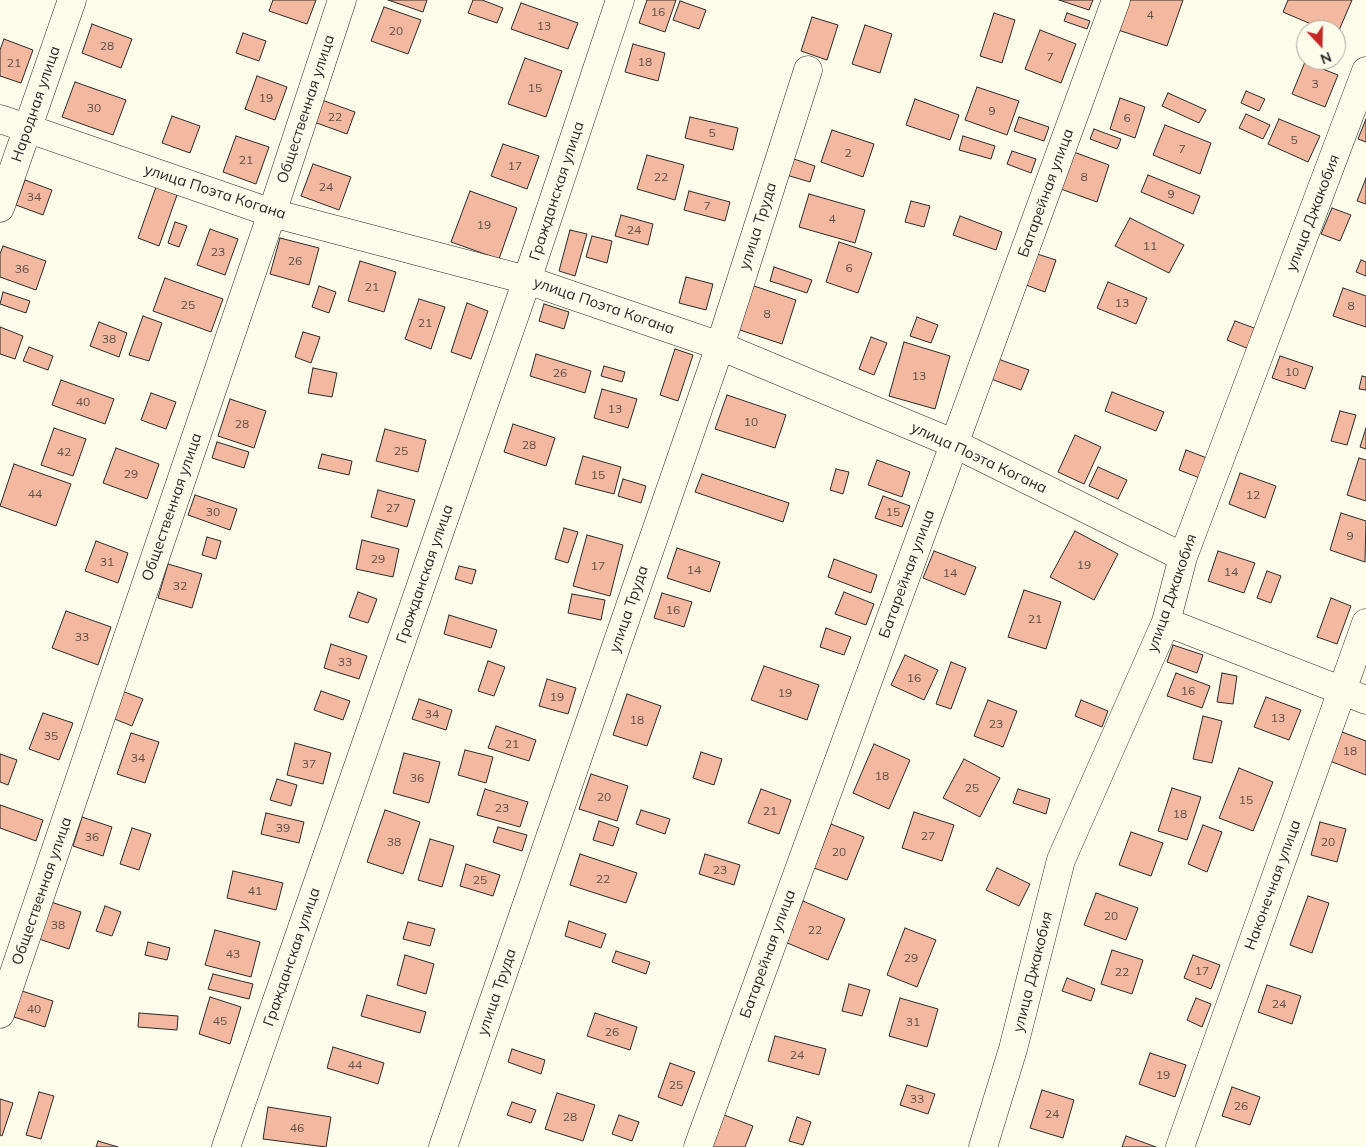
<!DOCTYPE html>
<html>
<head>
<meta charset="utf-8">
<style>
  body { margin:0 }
  #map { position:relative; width:1366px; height:1147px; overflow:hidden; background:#fdfbea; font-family:Mulish,sans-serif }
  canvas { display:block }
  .north { position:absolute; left:1296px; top:20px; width:50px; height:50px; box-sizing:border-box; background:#fdfbea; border:1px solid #a9a89e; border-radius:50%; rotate:159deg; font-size:14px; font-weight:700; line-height:20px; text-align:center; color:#2b2b2b }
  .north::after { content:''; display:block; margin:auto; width:18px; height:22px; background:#c62828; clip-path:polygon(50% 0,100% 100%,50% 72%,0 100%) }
</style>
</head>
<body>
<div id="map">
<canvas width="1366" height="1147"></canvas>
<div class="north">N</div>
</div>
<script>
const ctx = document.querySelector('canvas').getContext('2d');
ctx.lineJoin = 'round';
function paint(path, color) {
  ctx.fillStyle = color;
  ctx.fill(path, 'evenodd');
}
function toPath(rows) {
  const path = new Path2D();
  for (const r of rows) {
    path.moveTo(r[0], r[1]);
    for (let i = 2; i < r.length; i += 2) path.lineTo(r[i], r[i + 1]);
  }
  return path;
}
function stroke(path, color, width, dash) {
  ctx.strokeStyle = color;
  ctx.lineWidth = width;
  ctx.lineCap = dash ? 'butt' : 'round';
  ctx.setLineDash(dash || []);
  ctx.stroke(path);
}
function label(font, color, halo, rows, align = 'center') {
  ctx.font = font + ' Mulish,sans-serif';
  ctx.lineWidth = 4;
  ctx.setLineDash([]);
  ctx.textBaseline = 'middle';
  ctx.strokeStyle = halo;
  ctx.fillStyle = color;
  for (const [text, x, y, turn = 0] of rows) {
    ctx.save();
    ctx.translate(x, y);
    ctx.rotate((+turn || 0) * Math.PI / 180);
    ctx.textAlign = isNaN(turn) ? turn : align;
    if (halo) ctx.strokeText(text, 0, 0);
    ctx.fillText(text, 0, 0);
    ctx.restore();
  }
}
const building = toPath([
  [273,0,316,0,307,24,269,11,273,0],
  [388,0,427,0,423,12,388,0],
  [473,0,482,0,503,8,497,23,468,13,473,0],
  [647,0,676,0,665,32,639,23,647,0],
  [1059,0,1093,0,1089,10,1059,0],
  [1128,0,1183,0,1167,46,1118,30,1128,0],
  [1288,0,1352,0,1337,35,1336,30,1325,30,1283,12,1288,0],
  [680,1,706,10,699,29,673,20,680,1],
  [521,3,578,23,568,49,511,29,521,3],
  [384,7,421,20,408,54,371,41,384,7],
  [994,13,1015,20,1002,63,980,56,994,13],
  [1067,13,1090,21,1087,29,1064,21,1067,13],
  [812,17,838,25,827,60,801,51,812,17],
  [92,24,132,39,121,68,82,53,92,24],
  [865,25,892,34,880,73,852,64,865,25],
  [1040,30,1076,44,1061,83,1025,69,1040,30],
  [243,33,266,41,259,61,236,53,243,33],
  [4,39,33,50,21,83,0,76,0,50,4,39],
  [633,44,665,53,658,81,625,72,633,44],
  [525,58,562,71,546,117,508,104,525,58],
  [1305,62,1338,75,1325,107,1292,94,1305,62],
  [257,76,287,87,275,120,245,109,257,76],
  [75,82,126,100,113,135,62,117,75,82],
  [977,87,1019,101,1007,135,965,120,977,87],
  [1246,91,1265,99,1259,111,1241,103,1246,91],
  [1168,93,1206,110,1199,123,1162,106,1168,93],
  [1120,98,1145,107,1135,138,1110,129,1120,98],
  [915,99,959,115,950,140,906,125,915,99],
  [322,100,355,112,347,134,314,122,322,100],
  [1246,114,1270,125,1263,139,1239,128,1246,114],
  [172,116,200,126,190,153,162,143,172,116],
  [690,117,738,128,733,150,685,138,690,117],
  [1019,117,1049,127,1044,141,1014,131,1019,117],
  [1279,119,1320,136,1308,162,1268,144,1279,119],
  [1366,119,1366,142,1358,139,1366,119],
  [1165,125,1211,143,1200,174,1153,155,1165,125],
  [1094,129,1121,139,1117,149,1090,139,1094,129],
  [832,130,874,144,863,177,821,162,832,130],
  [236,136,269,147,256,184,223,172,236,136],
  [963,136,995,146,991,159,959,150,963,136],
  [503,144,539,156,527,189,491,176,503,144],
  [1012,151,1036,159,1031,173,1007,164,1012,151],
  [1071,151,1109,165,1097,202,1058,188,1071,151],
  [647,155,684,165,675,200,637,189,647,155],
  [788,157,815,166,810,182,783,174,788,157],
  [313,164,351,177,339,210,301,196,313,164],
  [1148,175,1200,196,1193,214,1141,192,1148,175],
  [1366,178,1366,204,1357,201,1366,178],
  [25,180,52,190,43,215,16,205,25,180],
  [156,187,177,195,159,246,138,238,156,187],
  [470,191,517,208,499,259,451,242,470,191],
  [689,191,730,202,725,221,684,210,689,191],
  [809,194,865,210,855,243,799,227,809,194],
  [911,201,930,206,924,227,905,222,911,201],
  [1332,208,1351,215,1340,241,1321,234,1332,208],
  [621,215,653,224,648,245,615,236,621,215],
  [960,216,1002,232,996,250,953,235,960,216],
  [1130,218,1184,245,1169,273,1115,246,1130,218],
  [175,222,187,226,179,247,168,243,175,222],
  [210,229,238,239,225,275,197,265,210,229],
  [570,230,587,234,575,276,559,271,570,230],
  [592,236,612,241,607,263,586,257,592,236],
  [280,238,319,248,309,285,270,274,280,238],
  [839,242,872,253,858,293,826,282,839,242],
  [3,246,46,261,36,290,0,277,0,254,3,246],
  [1037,254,1056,260,1045,292,1026,285,1037,254],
  [1361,260,1366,262,1366,276,1356,272,1361,260],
  [360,261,396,272,384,312,348,301,360,261],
  [774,267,812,280,807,293,770,281,774,267],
  [686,277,713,284,706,310,679,303,686,277],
  [165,278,223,299,211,332,153,311,165,278],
  [1108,282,1147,298,1136,324,1097,308,1108,282],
  [751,285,796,300,782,344,737,329,751,285],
  [319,286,336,292,329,313,312,307,319,286],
  [1343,288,1366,296,1366,327,1333,316,1343,288],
  [3,292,30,301,26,313,0,304,3,292],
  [419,299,445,307,431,349,405,339,419,299],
  [467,303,488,311,471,359,451,352,467,303],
  [544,304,569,312,564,329,539,321,544,304],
  [143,316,162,323,149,361,129,355,143,316],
  [917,317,938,325,931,343,910,336,917,317],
  [1235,321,1257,329,1249,349,1227,340,1235,321],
  [99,322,127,333,119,357,90,346,99,322],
  [0,327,23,336,15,359,0,354,0,327],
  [303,332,320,337,311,363,295,357,303,332],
  [871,337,887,343,874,375,859,369,871,337],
  [904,342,950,356,935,409,889,396,904,342],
  [29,347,53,356,48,370,23,361,29,347],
  [675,349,693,355,678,401,660,395,675,349],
  [536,354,591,371,585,393,530,376,536,354],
  [1280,356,1313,367,1305,389,1272,378,1280,356],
  [998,359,1029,370,1021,390,991,379,998,359],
  [604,366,625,372,622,382,601,376,604,366],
  [313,368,337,373,332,397,308,393,313,368],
  [1362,376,1366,377,1366,390,1359,389,1362,376],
  [61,380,114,399,105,424,52,405,61,380],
  [602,389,637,399,628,428,594,418,602,389],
  [1112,392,1164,412,1156,431,1105,411,1112,392],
  [151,393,176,402,166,429,141,420,151,393],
  [727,395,786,415,775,448,715,429,727,395],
  [230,399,266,411,254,448,218,436,230,399],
  [1340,411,1356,415,1347,445,1331,441,1340,411],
  [513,424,555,438,546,466,504,452,513,424],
  [54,428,86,439,73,476,41,465,54,428],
  [1366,428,1366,449,1360,447,1366,428],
  [385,429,426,440,418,472,376,461,385,429],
  [1075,435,1101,447,1084,484,1058,472,1075,435],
  [217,442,249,452,244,468,212,458,217,442],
  [116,448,159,464,147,499,103,483,116,448],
  [1186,450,1212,460,1205,480,1179,470,1186,450],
  [322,454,352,461,349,475,318,468,322,454],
  [583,456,621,467,614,494,575,484,583,456],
  [1359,458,1366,460,1366,501,1347,495,1359,458],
  [877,460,910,472,902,497,868,485,877,460],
  [14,464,71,484,56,526,0,506,14,464],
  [1098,467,1127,480,1118,499,1089,486,1098,467],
  [836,469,849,472,843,494,830,490,836,469],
  [1240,473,1276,486,1265,518,1229,504,1240,473],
  [702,474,789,503,783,522,695,492,702,474],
  [623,479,646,486,641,503,618,496,623,479],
  [378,490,415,500,407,527,371,517,378,490],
  [195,495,237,509,230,530,188,515,195,495],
  [883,496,910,506,902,527,875,518,883,496],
  [1341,513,1366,521,1365,562,1330,550,1341,513],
  [564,528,578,532,568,563,555,559,564,528],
  [1075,531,1118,554,1094,600,1050,577,1075,531],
  [587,535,623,545,610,596,573,586,587,535],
  [207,537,221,541,216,559,202,555,207,537],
  [362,540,399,549,393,577,356,569,362,540],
  [96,541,128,553,118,583,85,571,96,541],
  [677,548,720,562,710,592,667,578,677,548],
  [934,551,976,567,965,595,923,578,934,551],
  [1218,551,1255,563,1244,593,1208,581,1218,551],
  [834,559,877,575,871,593,828,577,834,559],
  [168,564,202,574,192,608,158,598,168,564],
  [459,566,476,570,472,584,455,579,459,566],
  [1267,571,1281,576,1271,603,1257,598,1267,571],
  [1024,590,1061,602,1046,649,1008,637,1024,590],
  [358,592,377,599,368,623,349,617,358,592],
  [844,592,874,604,866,625,835,614,844,592],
  [662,593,692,602,684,627,654,618,662,593],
  [572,594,605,600,601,620,568,613,572,594],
  [1331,598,1351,606,1337,644,1317,637,1331,598],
  [66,611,111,627,98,665,52,648,66,611],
  [449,615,497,630,491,648,444,634,449,615],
  [826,628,851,637,844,655,820,647,826,628],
  [331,644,367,656,359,679,324,668,331,644],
  [1173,645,1203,655,1197,673,1167,662,1173,645],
  [905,655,938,670,924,700,891,685,905,655],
  [488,661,505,667,494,696,478,691,488,661],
  [951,662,966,668,951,709,936,704,951,662],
  [764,666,819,685,807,720,751,700,764,666],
  [1176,673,1210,686,1202,708,1167,696,1176,673],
  [1222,673,1237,676,1233,704,1217,702,1222,673],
  [547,679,576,688,568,714,539,706,547,679],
  [122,691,143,699,132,726,112,718,122,691],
  [321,691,350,701,343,720,314,710,321,691],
  [627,694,661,706,647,746,613,735,627,694],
  [1266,697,1301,710,1289,740,1254,727,1266,697],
  [419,699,452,710,446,730,412,719,419,699],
  [988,700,1017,711,1003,747,974,736,988,700],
  [1081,700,1108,711,1102,727,1075,716,1081,700],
  [43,713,73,723,59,760,29,749,43,713],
  [1203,716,1222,721,1212,763,1193,759,1203,716],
  [496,726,536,740,529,761,488,748,496,726],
  [1342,732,1366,741,1366,775,1330,761,1342,732],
  [131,733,159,742,145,783,117,774,131,733],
  [295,743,331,753,323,784,287,775,295,743],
  [874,744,910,760,889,809,853,793,874,744],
  [465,750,493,757,486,783,458,775,465,750],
  [701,752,722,759,714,785,693,778,701,752],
  [404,753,440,762,429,803,393,793,404,753],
  [0,754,17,760,8,785,0,782,0,754],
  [964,759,1000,778,980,817,943,798,964,759],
  [1239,768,1273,782,1253,831,1219,818,1239,768],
  [591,774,628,786,617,821,579,809,591,774],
  [277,779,297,785,291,806,270,800,277,779],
  [1172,788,1201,797,1187,840,1158,831,1172,788],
  [485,789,528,802,520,827,477,815,485,789],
  [761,789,791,800,779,834,748,823,761,789],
  [1018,789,1050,799,1046,814,1013,803,1018,789],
  [0,805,43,820,36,841,0,828,0,805],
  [385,810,420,822,403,874,367,862,385,810],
  [641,810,670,819,665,834,636,824,641,810],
  [914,812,954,825,942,861,902,848,914,812],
  [266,813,304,822,299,843,261,834,266,813],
  [82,817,112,827,103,856,73,846,82,817],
  [599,821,619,828,613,846,593,840,599,821],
  [1320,822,1346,829,1337,862,1311,855,1320,822],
  [831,824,864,837,847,880,814,868,831,824],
  [1203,825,1222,832,1207,872,1188,864,1203,825],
  [498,827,527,835,522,851,493,842,498,827],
  [132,828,151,834,139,870,120,864,132,828],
  [1131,832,1163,843,1151,876,1119,865,1131,832],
  [430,839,454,846,442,887,418,880,430,839],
  [580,854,637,873,626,903,570,885,580,854],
  [705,854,740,865,734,885,699,874,705,854],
  [466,864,500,875,493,896,460,886,466,864],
  [997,868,1030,884,1019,906,986,890,997,868],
  [233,871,283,883,276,910,227,898,233,871],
  [1096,893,1138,908,1126,940,1084,925,1096,893],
  [1308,896,1329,903,1312,953,1290,945,1308,896],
  [48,901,81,912,69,949,36,938,48,901],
  [803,901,845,919,828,960,785,942,803,901],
  [105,906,121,912,112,936,96,931,105,906],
  [569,921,606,934,601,948,565,936,569,921],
  [408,922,435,929,430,946,403,939,408,922],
  [905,928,936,940,917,987,887,975,905,928],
  [215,930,260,942,251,977,205,965,215,930],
  [148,942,170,948,167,960,145,955,148,942],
  [1112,950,1143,960,1132,994,1101,984,1112,950],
  [616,951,650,962,646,974,612,962,616,951],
  [405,955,434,964,426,994,397,985,405,955],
  [1193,955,1220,965,1211,989,1184,978,1193,955],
  [213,974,253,984,249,999,208,989,213,974],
  [1067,978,1095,989,1091,1001,1062,991,1067,978],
  [849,984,870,990,862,1016,842,1011,849,984],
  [1267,985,1301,996,1292,1024,1258,1012,1267,985],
  [22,991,53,1001,45,1027,14,1017,22,991],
  [367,995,426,1012,420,1033,361,1016,367,995],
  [210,997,241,1007,230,1044,199,1034,210,997],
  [900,998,938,1009,927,1047,889,1036,900,998],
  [1196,998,1211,1004,1202,1027,1187,1020,1196,998],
  [139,1013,178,1016,177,1030,138,1027,139,1013],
  [595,1013,637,1027,630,1050,587,1036,595,1013],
  [775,1036,826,1049,819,1075,768,1061,775,1036],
  [333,1047,384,1063,378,1084,327,1068,333,1047],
  [512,1049,545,1060,541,1074,508,1062,512,1049],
  [1150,1053,1186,1065,1175,1097,1139,1084,1150,1053],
  [670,1063,695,1072,682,1106,658,1097,670,1063],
  [907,1085,935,1094,928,1114,900,1105,907,1085],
  [1232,1087,1260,1097,1250,1125,1222,1116,1232,1087],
  [1042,1090,1074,1100,1063,1138,1030,1128,1042,1090],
  [39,1092,54,1096,41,1139,26,1135,39,1092],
  [557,1093,595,1105,583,1141,545,1129,557,1093],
  [0,1099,13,1103,2,1136,0,1135,0,1099],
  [512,1102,536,1110,531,1123,507,1115,512,1102],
  [268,1107,331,1117,326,1147,263,1139,268,1107],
  [719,1113,753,1126,745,1147,707,1147,719,1113],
  [619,1115,639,1122,632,1141,612,1134,619,1115],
  [797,1117,811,1122,803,1145,789,1141,797,1117],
  [1126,1136,1156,1147,1122,1147,1126,1136],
  [98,1141,118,1147,96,1147,98,1141]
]);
paint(building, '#f2b8a0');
stroke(building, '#2b2b2b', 1);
const minor = toPath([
  [0,119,272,213,527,280,720,346,955,444,1183,557],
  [0,208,72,0],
  [1166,622,1366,700],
  [0,1014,272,213,342,0],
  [226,1147,527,280,620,0],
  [443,1147,720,346,808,70],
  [698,1147,1116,0],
  [983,1147,1013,1049,1061,860,1166,622,1183,557,1366,71],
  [1180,1147,1366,623]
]);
stroke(minor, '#2b2b2b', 29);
stroke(minor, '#fdfbea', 28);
label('12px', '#5d4e48', null, [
  ["16",658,12],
  ["4",1150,15],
  ["13",544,26],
  ["20",396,31],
  ["28",107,46],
  ["7",1050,57],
  ["18",645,62],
  ["21",14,63],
  ["3",1315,84],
  ["15",535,88],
  ["19",266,98],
  ["30",94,108],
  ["9",992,111],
  ["22",335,117],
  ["6",1127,118],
  ["5",712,133],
  ["5",1294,140],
  ["7",1182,149],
  ["2",848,153],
  ["21",246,160],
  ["17",515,166],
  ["22",661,177],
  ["8",1084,177],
  ["24",326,187],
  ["9",1171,194],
  ["34",34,197],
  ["7",707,206],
  ["4",832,219],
  ["19",484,225],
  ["24",634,230],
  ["11",1150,246],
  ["23",218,252],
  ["26",295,261],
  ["6",849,268],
  ["36",22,269],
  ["21",372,287],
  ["13",1122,303],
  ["25",188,305],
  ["8",1351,306],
  ["8",767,314],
  ["21",425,323],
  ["38",109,339],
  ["10",1292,372],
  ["26",560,373],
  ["13",919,376],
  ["40",83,402],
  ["13",615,409],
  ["10",751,422],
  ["28",242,424],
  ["28",529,445],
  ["25",401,451],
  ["42",64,452],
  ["29",131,474],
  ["15",598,475],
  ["44",35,494],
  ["12",1253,495],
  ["27",393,508],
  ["30",213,512],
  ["15",893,512],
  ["9",1350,536],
  ["29",378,559],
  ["31",107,562],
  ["19",1084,565],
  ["17",598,566],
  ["14",694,570],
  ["14",1231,572],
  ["14",950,573],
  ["32",180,586],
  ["16",673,610],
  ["21",1035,619],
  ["33",82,637],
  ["33",345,662],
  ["16",914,678],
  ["16",1188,691],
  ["19",785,693],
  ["19",557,697],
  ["34",432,714],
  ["13",1278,718],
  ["18",637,720],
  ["23",996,724],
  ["35",51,736],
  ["21",512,744],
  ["18",1350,751],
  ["34",138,758],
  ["37",309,764],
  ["18",882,776],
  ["36",417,778],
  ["25",972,788],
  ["20",604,797],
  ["15",1246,800],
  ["23",502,808],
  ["21",770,811],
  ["18",1180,814],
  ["39",283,828],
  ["27",928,836],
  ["36",92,837],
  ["38",394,842],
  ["20",1328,842],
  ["20",839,852],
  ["23",720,870],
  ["22",603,879],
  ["25",480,880],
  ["41",255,891],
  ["20",1111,916],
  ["38",58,925],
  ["22",815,930],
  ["43",233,954],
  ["29",911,958],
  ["17",1202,971],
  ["22",1122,972],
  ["24",1279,1004],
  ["40",34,1009],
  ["45",220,1021],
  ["31",913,1022],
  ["26",612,1032],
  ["24",797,1055],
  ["44",355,1065],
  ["19",1163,1075],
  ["25",676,1085],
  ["33",917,1099],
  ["26",1241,1106],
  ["24",1052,1114],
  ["28",570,1117],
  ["46",297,1128]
]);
label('15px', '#2b2b2b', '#fdfbea', [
  ["Народная улица",36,104,-71],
  ["Общественная улица",306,109,-72],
  ["Гражданская улица",557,191,-72],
  ["улица Поэта Когана",215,192,18],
  ["Батарейная улица",1046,193,-70],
  ["улица Джакобия",1313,213,-69],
  ["улица Труда",758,226,-72],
  ["улица Поэта Когана",604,306,19],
  ["улица Поэта Когана",979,458,25],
  ["Общественная улица",172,507,-71],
  ["Гражданская улица",425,574,-71],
  ["Батарейная улица",907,574,-70],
  ["улица Джакобия",1172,593,-71],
  ["улица Труда",629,609,-71],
  ["Наконечная улица",1273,885,-70],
  ["Общественная улица",42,891,-71],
  ["Батарейная улица",768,954,-70],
  ["Гражданская улица",292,957,-71],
  ["улица Джакобия",1033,972,-76],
  ["улица Труда",497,992,-71]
]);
</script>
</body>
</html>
